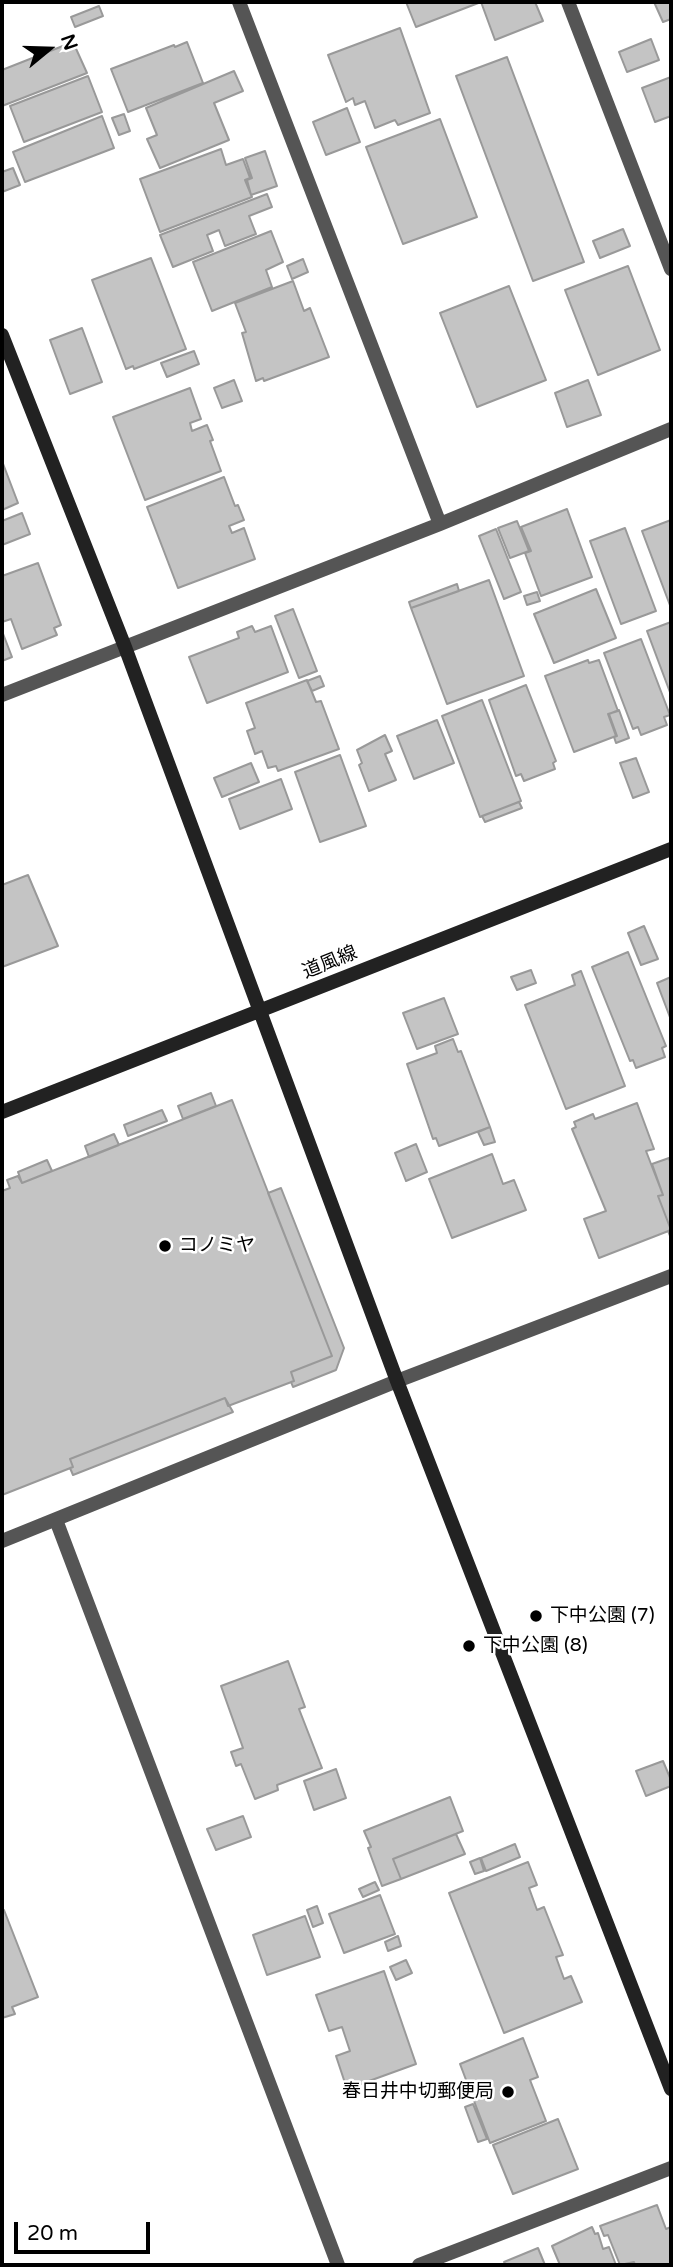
<!DOCTYPE html>
<html>
<head>
<meta charset="utf-8">
<style>
  body { margin:0 }
  #map { position:relative; width:673px; height:2267px; overflow:hidden; background:#fff; font-family:"Varela Round",sans-serif }
  canvas { display:block }
  .frame { position:absolute; inset:0; border:4px solid #000; pointer-events:none }
  .north { position:absolute; left:14px; top:14px; width:70px; height:70px; -webkit-text-stroke:5px #fff; paint-order:stroke; rotate:71deg; font-size:19px; font-weight:700; line-height:28px; text-align:center; color:#000 }
  .north::after { content:''; display:block; margin:auto; width:24px; height:32px; background:#000; clip-path:polygon(50% 0,100% 100%,50% 72%,0 100%) }
  .scale { position:absolute; left:14px; top:2222px; width:136px; height:32px; box-sizing:border-box; border:4px solid #000; border-top:0; padding-left:9px; font-size:21px; line-height:24px; white-space:nowrap; color:#000; -webkit-text-stroke:5px #fff; paint-order:stroke }
</style>
</head>
<body>
<div id="map">
<canvas width="673" height="2267"></canvas>
<div class="frame"></div>
<div class="north">N</div>
<div class="scale">20 m</div>
</div>
<script>
const ctx = document.querySelector('canvas').getContext('2d');
ctx.lineJoin = 'round';
function paint(path, color) {
  ctx.fillStyle = color;
  ctx.fill(path, 'evenodd');
}
function toPath(rows) {
  const path = new Path2D();
  for (const r of rows) {
    path.moveTo(r[0], r[1]);
    for (let i = 2; i < r.length; i += 2) path.lineTo(r[i], r[i + 1]);
  }
  return path;
}
function stroke(path, color, width, dash) {
  ctx.strokeStyle = color;
  ctx.lineWidth = width;
  ctx.lineCap = dash ? 'butt' : 'round';
  ctx.setLineDash(dash || []);
  ctx.stroke(path);
}
function label(font, color, halo, rows, align = 'center') {
  ctx.font = font + ' "Varela Round","Noto Sans JP",sans-serif';
  ctx.lineWidth = 5;
  ctx.setLineDash([]);
  ctx.textBaseline = 'middle';
  ctx.strokeStyle = halo;
  ctx.fillStyle = color;
  for (const [text, x, y, turn = 0] of rows) {
    ctx.save();
    ctx.translate(x, y);
    ctx.rotate((+turn || 0) * Math.PI / 180);
    ctx.textAlign = isNaN(turn) ? turn : align;
    if (halo) ctx.strokeText(text, 0, 0);
    ctx.fillText(text, 0, 0);
    ctx.restore();
  }
}
const building = toPath([
  [406,2,535,2,543,21,495,40,481,2,416,27,406,2],
  [654,2,671,2,671,19,663,22,654,2],
  [99,6,103,16,75,27,71,17,99,6],
  [400,28,430,113,398,125,395,120,375,128,365,101,355,105,353,98,346,102,328,55,400,28],
  [651,39,659,60,627,72,619,52,651,39],
  [73,42,87,73,2,106,2,70,73,42],
  [187,42,203,83,128,112,111,69,174,45,175,47,187,42],
  [507,57,584,262,533,281,456,76,507,57],
  [234,71,243,91,214,103,229,140,160,168,147,139,157,135,146,108,234,71],
  [88,76,102,112,24,142,10,106,88,76],
  [671,77,671,116,655,122,642,88,671,77],
  [347,108,360,142,326,155,313,122,347,108],
  [124,114,130,131,119,135,112,118,124,114],
  [102,116,114,148,25,182,13,152,102,116],
  [440,119,477,217,403,244,366,147,440,119],
  [221,149,226,165,243,159,250,178,245,180,252,197,160,232,140,179,221,149],
  [265,151,277,186,251,195,247,180,252,178,245,158,265,151],
  [13,168,20,185,2,192,2,172,13,168],
  [267,194,272,207,249,216,256,234,225,246,219,230,207,235,213,251,173,267,160,235,267,194],
  [623,229,630,246,600,258,593,241,623,229],
  [271,231,283,262,266,270,272,287,212,311,193,262,271,231],
  [151,258,186,349,134,369,133,366,126,369,92,280,151,258],
  [303,259,308,272,292,279,287,266,303,259],
  [628,266,660,350,598,375,565,290,628,266],
  [293,281,304,311,310,308,329,357,264,381,263,378,256,381,242,333,246,332,235,303,293,281],
  [509,286,546,380,477,407,440,313,509,286],
  [82,328,102,382,70,394,50,340,82,328],
  [194,351,199,364,167,377,161,363,194,351],
  [234,380,242,401,222,408,214,388,234,380],
  [588,380,601,415,567,427,555,393,588,380],
  [190,388,201,419,190,423,192,431,207,425,213,440,210,441,221,471,145,500,113,417,190,388],
  [2,461,18,503,2,510,2,461],
  [224,477,235,506,238,505,244,520,229,526,232,533,244,528,255,559,178,588,147,507,224,477],
  [567,509,592,577,541,596,525,553,531,551,521,527,567,509],
  [22,513,30,534,2,545,2,521,22,513],
  [671,520,671,608,642,531,671,520],
  [517,521,529,551,510,558,498,528,517,521],
  [625,528,656,611,621,624,590,541,625,528],
  [496,529,521,592,504,599,479,536,496,529],
  [38,563,61,625,54,628,57,635,22,649,11,619,2,622,2,576,38,563],
  [489,580,524,676,447,704,411,608,489,580],
  [457,584,459,591,411,608,409,602,457,584],
  [596,589,616,638,554,663,534,614,596,589],
  [537,592,540,601,527,605,524,596,537,592],
  [293,609,317,671,299,678,275,616,293,609],
  [671,622,671,695,647,631,671,622],
  [252,626,255,632,271,626,288,672,207,703,189,657,239,638,237,632,252,626],
  [2,631,12,657,2,661,2,631],
  [641,639,670,715,664,717,667,725,641,735,638,727,633,729,604,653,641,639],
  [588,660,589,663,599,660,618,711,608,714,616,736,574,752,545,676,588,660],
  [320,676,324,686,312,691,307,681,320,676],
  [307,680,316,702,321,701,339,749,278,771,276,766,268,768,262,751,255,754,247,731,255,728,246,703,307,680],
  [526,685,556,761,553,763,555,769,524,781,521,774,516,776,489,700,526,685],
  [482,700,521,801,480,817,442,716,482,700],
  [619,710,629,738,616,743,614,737,617,736,609,714,619,710],
  [437,720,454,763,414,779,397,736,437,720],
  [385,735,392,751,385,754,396,780,369,791,359,765,362,763,357,750,385,735],
  [340,755,366,826,320,842,295,772,340,755],
  [636,758,649,792,633,798,620,763,636,758],
  [251,763,259,782,222,797,214,778,251,763],
  [281,779,292,809,240,829,229,799,281,779],
  [519,802,522,808,485,822,482,816,519,802],
  [28,875,58,946,2,967,2,885,28,875],
  [644,926,658,959,641,965,628,933,644,926],
  [628,952,666,1046,662,1048,665,1057,636,1068,633,1060,630,1061,592,967,628,952],
  [531,970,536,983,517,990,511,977,531,970],
  [581,971,625,1086,566,1109,525,1005,575,985,572,975,581,971],
  [671,977,671,1020,657,983,671,977],
  [444,998,458,1034,417,1049,403,1013,444,998],
  [453,1039,458,1052,461,1051,490,1127,439,1146,436,1138,433,1139,407,1064,437,1053,435,1046,453,1039],
  [211,1093,216,1106,183,1119,178,1106,211,1093],
  [232,1100,332,1356,291,1372,294,1381,228,1406,225,1398,70,1459,73,1467,2,1495,2,1191,10,1188,7,1180,18,1176,22,1183,232,1100],
  [637,1103,654,1149,646,1151,663,1195,658,1196,671,1230,599,1258,584,1219,606,1211,572,1129,576,1127,574,1122,593,1114,595,1119,637,1103],
  [162,1110,167,1121,128,1136,124,1125,162,1110],
  [490,1127,495,1142,484,1145,478,1132,490,1127],
  [114,1134,119,1145,89,1157,85,1146,114,1134],
  [416,1144,427,1172,406,1181,395,1153,416,1144],
  [492,1154,503,1184,514,1180,526,1210,452,1238,429,1179,492,1154],
  [669,1158,671,1165,671,1236,670,1236,668,1231,671,1230,658,1196,663,1195,652,1164,669,1158],
  [47,1160,52,1171,22,1183,18,1172,47,1160],
  [281,1188,344,1348,336,1370,293,1387,291,1382,294,1381,291,1372,332,1356,268,1193,281,1188],
  [225,1398,233,1412,73,1475,70,1468,73,1467,70,1459,225,1398],
  [288,1661,305,1707,299,1709,322,1768,277,1785,278,1790,255,1799,241,1764,236,1766,231,1752,243,1748,221,1686,288,1661],
  [663,1761,671,1780,671,1786,646,1796,636,1771,663,1761],
  [336,1769,346,1798,314,1810,304,1781,336,1769],
  [450,1797,463,1831,393,1859,401,1879,382,1886,368,1848,371,1847,364,1831,450,1797],
  [243,1816,251,1837,216,1850,207,1829,243,1816],
  [456,1834,465,1854,401,1879,393,1859,456,1834],
  [515,1844,520,1857,486,1871,481,1858,515,1844],
  [480,1858,484,1871,475,1874,470,1862,480,1858],
  [528,1862,537,1885,529,1888,537,1910,544,1907,563,1955,556,1957,564,1979,571,1976,582,2002,504,2033,449,1893,528,1862],
  [375,1882,379,1890,363,1897,359,1889,375,1882],
  [380,1895,395,1934,344,1953,329,1914,380,1895],
  [317,1906,323,1923,313,1927,307,1910,317,1906],
  [4,1910,38,1997,12,2007,15,2014,2,2018,2,1911,4,1910],
  [305,1916,320,1957,267,1975,253,1935,305,1916],
  [398,1936,401,1946,388,1951,385,1942,398,1936],
  [406,1960,412,1973,396,1980,390,1967,406,1960],
  [384,1971,416,2064,347,2089,336,2056,350,2051,342,2027,329,2031,316,1995,384,1971],
  [523,2038,538,2077,530,2080,546,2121,490,2143,460,2064,523,2038],
  [473,2104,487,2139,478,2142,465,2107,473,2104],
  [558,2119,578,2169,513,2194,493,2145,558,2119],
  [657,2205,666,2229,671,2227,671,2265,635,2265,634,2262,620,2265,608,2235,604,2236,600,2226,657,2205],
  [592,2227,595,2234,598,2233,603,2249,609,2247,616,2265,560,2265,552,2246,592,2227],
  [538,2248,545,2265,506,2265,504,2262,538,2248]
]);
paint(building, '#c4c4c4');
stroke(building, '#999', 2);
stroke(toPath([
  [239,2,440,524],
  [568,2,671,269],
  [2,695,440,524,671,429],
  [56,1520,338,2265],
  [2,1541,397,1381,671,1276],
  [419,2265,671,2168]
]), '#555', 14);
stroke(toPath([
  [2,335,125,647,397,1381,671,2089],
  [2,1112,671,849]
]), '#222', 14);
for (const [x, y, r, color] of [
  [165,1246,7,"#000"],
  [536,1616,7,"#000"],
  [469,1646,7,"#000"],
  [508,2092,7,"#000"]
]) {
  const dot = new Path2D();
  dot.arc(x, y, r, 0, 2 * Math.PI);
  ctx.fillStyle = color;
  ctx.fill(dot);
  stroke(dot, '#fff', 2.5);
}
label('19px', '#000', '#fff', [
  ["道風線",330,963,-22]
]);
label('19px', '#000', '#fff', [
  ["コノミヤ",179,1246],
  ["下中公園 (7)",550,1616],
  ["下中公園 (8)",483,1646],
  ["春日井中切郵便局",494,2092,"right"]
], 'left');
</script>
</body>
</html>
